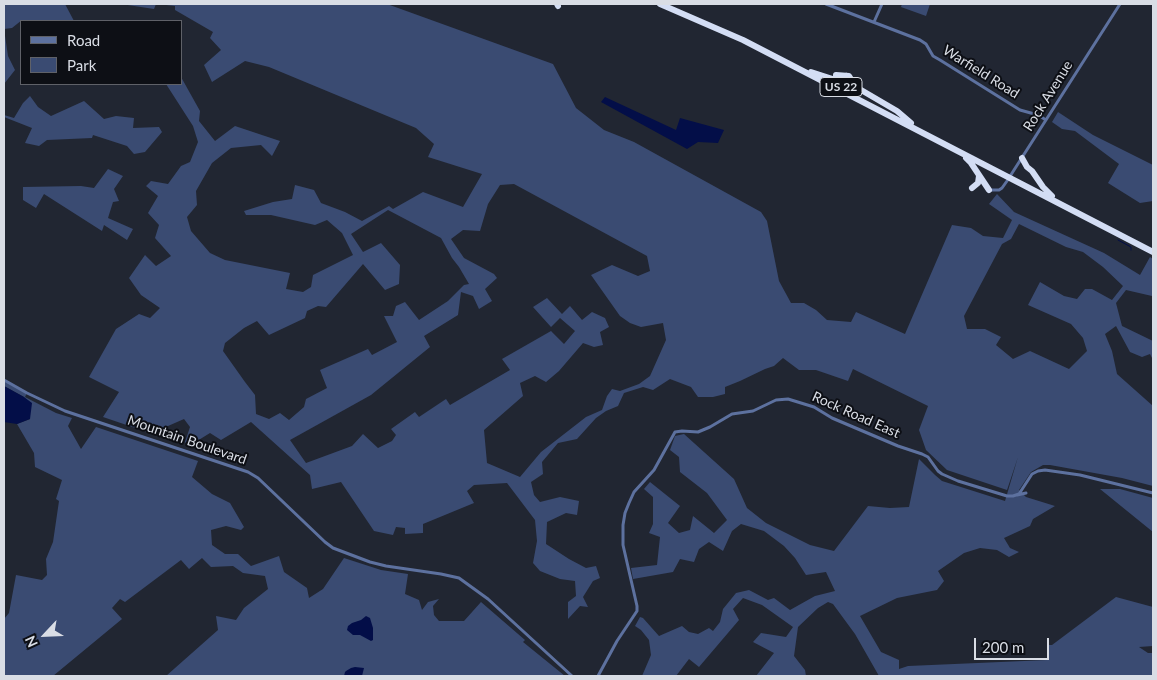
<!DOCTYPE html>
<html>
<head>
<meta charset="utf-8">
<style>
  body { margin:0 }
  #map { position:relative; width:1157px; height:680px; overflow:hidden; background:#212632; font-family:Lato,sans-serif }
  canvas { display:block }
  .frame { position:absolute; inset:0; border:5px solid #d9dde5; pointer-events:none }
  .legend { position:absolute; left:20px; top:20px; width:162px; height:65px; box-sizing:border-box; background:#0d0f15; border:1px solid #5f6168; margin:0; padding:6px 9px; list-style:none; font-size:15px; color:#d9dde5 }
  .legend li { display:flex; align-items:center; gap:10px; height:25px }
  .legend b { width:25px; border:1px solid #5f6168 }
  .north { position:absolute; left:20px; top:610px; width:50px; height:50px; -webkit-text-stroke:4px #0d0f15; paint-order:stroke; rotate:245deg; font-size:14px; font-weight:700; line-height:20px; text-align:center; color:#d9dde5 }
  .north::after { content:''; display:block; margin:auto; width:18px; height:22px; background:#d9dde5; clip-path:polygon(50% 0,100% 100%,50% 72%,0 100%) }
  .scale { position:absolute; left:974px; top:638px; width:75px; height:22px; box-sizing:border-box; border:2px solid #d9dde5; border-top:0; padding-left:6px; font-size:15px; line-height:18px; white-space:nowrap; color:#d9dde5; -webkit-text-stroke:4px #0d0f15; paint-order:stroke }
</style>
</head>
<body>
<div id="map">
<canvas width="1157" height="680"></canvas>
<div class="frame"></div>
<ul class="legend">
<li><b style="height:6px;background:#5d719f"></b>Road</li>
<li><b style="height:14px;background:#3a4b72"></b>Park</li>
</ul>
<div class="north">N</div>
<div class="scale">200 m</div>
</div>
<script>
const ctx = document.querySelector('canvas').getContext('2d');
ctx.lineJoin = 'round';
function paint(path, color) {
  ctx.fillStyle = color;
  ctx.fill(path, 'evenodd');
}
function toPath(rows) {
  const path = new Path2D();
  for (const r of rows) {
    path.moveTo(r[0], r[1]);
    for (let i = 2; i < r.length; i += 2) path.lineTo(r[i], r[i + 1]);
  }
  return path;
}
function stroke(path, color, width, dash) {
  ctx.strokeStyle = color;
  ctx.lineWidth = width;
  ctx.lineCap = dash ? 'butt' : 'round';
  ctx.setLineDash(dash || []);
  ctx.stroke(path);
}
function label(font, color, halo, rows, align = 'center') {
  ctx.font = font + ' Lato,sans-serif';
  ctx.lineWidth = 4;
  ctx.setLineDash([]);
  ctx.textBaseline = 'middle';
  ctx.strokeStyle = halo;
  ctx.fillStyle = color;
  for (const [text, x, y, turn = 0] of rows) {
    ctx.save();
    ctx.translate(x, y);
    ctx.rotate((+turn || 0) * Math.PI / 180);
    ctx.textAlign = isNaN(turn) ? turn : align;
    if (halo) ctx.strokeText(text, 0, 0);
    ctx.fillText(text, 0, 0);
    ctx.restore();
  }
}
paint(toPath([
  [4,4,54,5,65,4,74,21,22,20,12,28,4,29,8,56,15,70,4,84],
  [121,4,156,4,154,9],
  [157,4,387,4,553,64,576,108,604,130,634,142,761,212,767,221,779,281,791,303,804,303,816,310,827,320,851,322,856,312,905,334,952,225,971,228,983,236,1003,238,1012,220,989,204,997,194,1014,212,1104,253,1140,275,1150,257,1153,259,1153,294,1152,296,1126,290,1116,303,1122,326,1153,341,1153,360,1150,354,1142,357,1130,352,1116,326,1105,334,1112,351,1117,374,1153,406,1153,486,1122,478,1050,465,1043,465,1031,472,1019,490,1026,497,1055,506,1033,519,1030,526,1004,538,1010,548,1019,552,1009,557,997,550,980,548,964,553,938,571,944,581,937,590,897,598,860,616,881,652,899,660,899,669,908,666,1047,660,1047,645,1052,645,1116,597,1153,607,1153,646,1139,647,1148,653,1153,653,1153,676,879,676,855,634,833,604,828,602,818,608,798,627,794,656,805,670,806,676,756,676,774,653,753,642,761,633,786,637,793,627,762,605,743,598,733,609,739,620,699,667,689,659,676,676,642,676,651,655,649,640,641,630,635,626,640,617,643,618,659,636,682,626,689,632,698,634,709,628,713,631,720,622,723,609,736,593,749,590,768,600,774,598,790,610,815,596,835,591,826,572,806,575,795,558,784,546,764,531,741,524,732,531,723,551,709,542,699,549,694,562,680,559,673,572,633,579,631,568,657,565,660,537,649,533,653,524,653,497,644,489,650,482,680,506,668,523,679,533,690,530,693,516,714,533,727,520,707,493,680,472,679,457,670,450,675,436,684,434,734,479,747,508,766,523,810,545,834,551,868,506,890,508,909,507,919,459,935,475,942,481,1005,501,1018,457,1007,490,947,470,926,450,919,430,928,406,853,369,848,381,816,370,799,370,783,358,774,366,765,369,740,381,725,387,725,394,713,397,698,397,691,387,670,379,653,390,643,387,624,393,618,406,606,411,596,418,577,439,558,443,542,462,543,474,531,482,534,495,540,502,560,497,579,501,577,515,566,513,547,522,546,544,569,559,586,568,596,566,600,578,593,581,583,597,588,607,580,606,568,619,568,602,576,596,575,581,560,579,540,571,533,563,537,541,535,520,507,483,474,485,467,491,474,503,423,524,423,533,405,534,405,528,396,527,393,535,374,531,341,482,312,489,310,475,251,422,221,440,210,433,189,446,185,442,190,427,184,419,168,426,159,436,103,417,119,392,89,377,116,329,139,314,150,318,160,308,141,295,129,278,145,255,156,266,171,256,155,238,159,225,148,213,158,196,146,186,151,181,168,184,181,166,190,162,198,142,193,126,166,84,181,84,181,77,200,111,199,121,215,141,235,126,280,141,272,156,261,145,231,148,212,163,196,191,197,205,187,217,191,231,210,253,225,260,290,273,286,289,303,292,311,287,313,275,353,255,342,233,327,220,315,225,271,215,246,215,244,211,273,202,292,199,295,185,314,190,321,203,345,212,362,221,389,206,393,209,423,192,463,207,482,174,428,157,434,144,416,128,269,67,245,61,212,82,204,65,221,50,210,38,213,32,175,10,175,6],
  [514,184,647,256,650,271,638,276,612,265,591,275,620,316,630,323,641,327,663,323,666,340,650,376,639,384,620,391,612,389,607,396,602,410,586,417,541,452,520,477,487,463,484,430,523,396,520,383,535,376,546,382,559,371,583,343,594,347,603,345,600,332,609,327,605,318,592,312,582,320,570,306,562,314,547,298,533,307,551,327,560,318,575,331,564,344,551,331,502,359,510,370,450,405,446,399,419,417,415,412,391,429,396,435,392,441,378,448,363,434,352,446,306,463,290,440,371,395,430,347,424,336,458,315,461,292,473,296,479,309,492,301,485,289,497,278,494,274,464,258,451,239,463,230,480,231,488,204,500,185],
  [388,210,441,238,452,258,459,267,469,284,464,285,448,301,419,320,405,302,396,306,393,316,384,316,397,342,372,355,368,349,320,370,327,388,306,399,304,407,289,420,280,413,269,419,256,414,255,395,245,382,223,351,225,343,244,328,257,321,269,335,305,318,307,311,318,306,326,307,363,264,385,290,399,284,400,265,381,243,363,252,351,234],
  [1019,224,1066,247,1083,252,1103,267,1123,286,1112,300,1092,289,1085,289,1077,299,1064,296,1040,282,1028,305,1071,324,1083,338,1087,351,1069,369,1030,351,1013,359,996,345,1001,337,985,329,967,329,964,316,1002,244,1011,239],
  [902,4,930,4,926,16,901,7],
  [30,96,38,107,51,116,84,101,104,119,116,116,134,118,133,128,159,127,162,132,145,152,134,154,127,146,93,135,92,138,47,140,39,146,25,143,32,128,4,117,4,115,14,118,23,103],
  [1058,112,1093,135,1153,165,1153,201,1140,203,1108,183,1119,164,1075,131,1062,129,1052,122],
  [108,169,123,176,114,189,119,201,113,202,108,218,133,229,127,240,104,225,102,231,44,194,36,208,23,200,23,187,81,186,94,188],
  [4,380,27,393,25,397,56,413,72,418,68,426,81,449,96,427,198,461,192,477,212,494,230,503,244,527,241,530,226,526,211,530,212,545,225,554,238,554,251,566,279,556,284,572,307,588,309,598,323,589,344,558,381,570,408,574,405,594,419,600,422,610,428,602,439,599,433,606,434,615,439,621,464,621,481,602,525,640,523,642,565,676,166,676,218,630,216,616,236,620,244,608,268,589,265,576,243,573,233,566,211,567,202,558,189,569,181,560,125,602,120,599,112,608,122,619,53,676,4,676,4,619,9,613,16,575,42,580,47,575,46,559,53,542,59,501,56,499,62,480,35,467,34,453,17,424,30,419,24,397,4,386],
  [1100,489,1120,489,1153,498,1153,532]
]), '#3a4b72');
paint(toPath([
  [605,97,676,130,680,118,724,130,718,143,698,142,687,149,601,102],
  [4,386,24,397,32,403,30,419,17,424,4,422],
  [366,616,370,618,373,628,373,640,371,641,360,635,353,635,347,630,348,626,352,623,361,620],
  [355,667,364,668,362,676,344,676,345,672,346,671,351,668]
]), '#030e48');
stroke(toPath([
  [1118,240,1131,247,1131,250]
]), '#030e48', 1);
stroke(toPath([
  [826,4,920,40,926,44,933,56,940,60,1020,110,1038,115,1046,120],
  [874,22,882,4],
  [989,190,999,190,1002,188,1007,181,1120,4],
  [4,380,27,393,65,411,248,472,258,478,325,542,333,548,370,562,386,566,441,574,459,578,488,599,572,676],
  [1017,495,1026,493],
  [598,676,617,641,637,611,637,606,623,545,623,525,625,513,629,503,634,492,654,470,675,432,682,431,698,432,710,427,732,414,753,411,776,400,788,399,814,407,832,418,898,446,922,454,928,457,938,471,942,474,958,481,1007,496,1013,496,1019,494,1032,474,1038,471,1045,470,1080,475,1153,493]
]), '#5d719f', 3);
stroke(toPath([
  [557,4,558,6],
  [660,4,743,40,1153,252],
  [811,72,845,83,849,80,846,76],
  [836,75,849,76,856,87,897,111,911,123],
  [966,158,971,163,989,190],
  [1022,158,1027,167,1032,171,1043,187,1052,196],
  [972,188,978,183,979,176]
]), '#d3ddf4', 6);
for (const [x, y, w] of [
  [841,87,42]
]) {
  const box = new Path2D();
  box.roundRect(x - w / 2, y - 9.5, w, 19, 4);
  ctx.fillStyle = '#0d0f15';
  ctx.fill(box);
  stroke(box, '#d9dde5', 1);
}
label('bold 12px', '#d9dde5', null, [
  ["US 22",841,87]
]);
label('14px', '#d9dde5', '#0d0f15', [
  ["Warfield Road",981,72,32],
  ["Rock Avenue",1048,96,-58],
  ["Rock Road East",856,415,24],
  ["Mountain Boulevard",187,440,19]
]);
</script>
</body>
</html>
